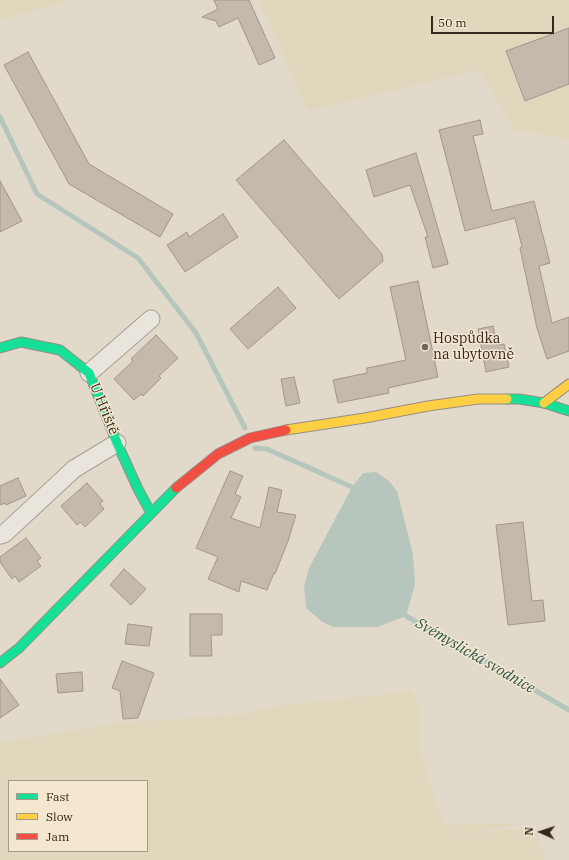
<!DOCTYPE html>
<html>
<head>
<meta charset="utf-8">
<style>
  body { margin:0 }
  #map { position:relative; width:569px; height:860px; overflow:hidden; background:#e1dacb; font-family:"IBM Plex Serif",serif }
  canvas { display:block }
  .legend { position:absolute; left:8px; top:780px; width:140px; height:72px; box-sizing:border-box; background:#f3e7d0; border:1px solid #a79a88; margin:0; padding:5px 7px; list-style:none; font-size:12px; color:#34271d }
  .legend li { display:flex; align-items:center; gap:8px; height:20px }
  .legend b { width:20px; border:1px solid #a79a88 }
  .north { position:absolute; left:521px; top:812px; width:40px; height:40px; -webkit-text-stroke:3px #f3e7d0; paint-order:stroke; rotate:273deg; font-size:11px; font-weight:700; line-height:16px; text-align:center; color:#34271d }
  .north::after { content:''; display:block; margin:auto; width:14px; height:18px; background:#34271d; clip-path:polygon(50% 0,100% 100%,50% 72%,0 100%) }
  .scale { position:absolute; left:431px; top:16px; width:123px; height:18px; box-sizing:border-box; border:2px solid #34271d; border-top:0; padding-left:5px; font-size:12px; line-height:14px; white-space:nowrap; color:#34271d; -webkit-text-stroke:3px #f3e7d0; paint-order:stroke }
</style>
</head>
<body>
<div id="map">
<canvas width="569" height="860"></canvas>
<ul class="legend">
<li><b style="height:5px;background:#16e098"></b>Fast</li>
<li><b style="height:5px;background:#ffcf43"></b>Slow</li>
<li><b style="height:5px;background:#f24e42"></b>Jam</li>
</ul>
<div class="north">N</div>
<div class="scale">50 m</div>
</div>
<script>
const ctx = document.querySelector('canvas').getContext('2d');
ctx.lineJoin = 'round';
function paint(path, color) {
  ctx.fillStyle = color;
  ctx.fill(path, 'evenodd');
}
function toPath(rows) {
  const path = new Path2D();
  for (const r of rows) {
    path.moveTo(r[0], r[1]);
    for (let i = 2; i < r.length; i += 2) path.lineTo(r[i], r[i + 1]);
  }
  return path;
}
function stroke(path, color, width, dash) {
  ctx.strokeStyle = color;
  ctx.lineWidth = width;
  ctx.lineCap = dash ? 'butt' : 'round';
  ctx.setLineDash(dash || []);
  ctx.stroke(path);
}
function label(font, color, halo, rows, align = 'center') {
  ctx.font = font + ' "IBM Plex Serif",serif';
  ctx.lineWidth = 3;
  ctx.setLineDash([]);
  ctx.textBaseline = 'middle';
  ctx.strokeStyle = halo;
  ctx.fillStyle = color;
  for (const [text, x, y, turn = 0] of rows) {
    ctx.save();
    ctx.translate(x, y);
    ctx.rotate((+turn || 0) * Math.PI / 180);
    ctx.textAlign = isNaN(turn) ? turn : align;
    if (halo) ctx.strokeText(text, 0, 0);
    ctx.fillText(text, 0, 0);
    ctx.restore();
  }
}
paint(toPath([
  [0,0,72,0,0,20],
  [259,0,569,0,569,139,515,130,479,70,308,111],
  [412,690,419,706,419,747,444,825,533,823,496,828,448,840,490,832,535,827,545,860,0,860,0,743,119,723,244,714,277,706,385,694],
  [9,781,147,781,147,851,9,851]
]), '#e0d8bc');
paint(toPath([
  [376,472,389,481,397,491,413,554,415,584,406,616,377,627,333,627,321,621,306,608,304,586,309,568,352,487,363,473]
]), '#b6c6bc');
stroke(toPath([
  [0,117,37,194,138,258,196,333,245,428],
  [255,448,267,449,352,487,354,494],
  [403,610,406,616,569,710]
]), '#b6c6bc', 5);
const building = toPath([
  [214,0,249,0,275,58,259,65,238,18,219,27,216,21,202,17,218,9,214,0],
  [569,28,569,84,525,101,506,51,569,28],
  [28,52,89,164,173,214,160,237,69,184,4,65,28,52],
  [480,120,483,134,473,136,492,211,534,201,550,263,539,266,552,323,569,317,569,351,547,359,537,328,520,248,522,247,515,218,465,231,439,130,480,120],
  [284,140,382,254,383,261,339,299,236,180,284,140],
  [416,153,447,259,448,264,433,268,425,237,428,237,410,185,374,197,366,170,416,153],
  [0,181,22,221,0,232,0,181],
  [223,214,238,237,185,272,167,245,187,232,189,237,223,214],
  [418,281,438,377,388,388,389,393,338,403,333,380,367,373,367,368,406,360,390,287,418,281],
  [278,287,296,308,248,349,230,329,278,287],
  [493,326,497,345,504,344,509,367,486,372,478,329,493,326],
  [156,335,178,358,159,376,161,378,143,396,141,394,134,400,114,379,133,361,131,359,156,335],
  [294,377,300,403,286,406,281,379,294,377],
  [230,471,243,476,235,494,241,497,231,518,260,528,269,487,282,490,277,512,296,515,288,541,275,574,274,573,267,590,241,581,239,592,208,579,218,557,196,548,230,471],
  [18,478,26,496,6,505,5,503,0,505,0,486,18,478],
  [87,483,103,501,100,504,104,509,85,527,80,522,77,525,61,506,87,483],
  [523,522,532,601,543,600,545,621,508,625,496,525,523,522],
  [26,538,41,558,37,561,41,566,19,582,15,576,12,579,0,562,0,557,26,538],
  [124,569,146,589,131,605,110,585,124,569],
  [190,614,222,614,222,635,211,635,212,656,190,656,190,614],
  [128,624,152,627,149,646,125,644,128,624],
  [122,661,154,673,138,718,123,719,120,691,112,688,122,661],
  [82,672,83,691,58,693,56,674,82,672],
  [0,679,19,705,0,718,0,679]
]);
paint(building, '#c5b8ac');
stroke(building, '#a1968b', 1);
const street = toPath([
  [89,373,151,319],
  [0,535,4,534,74,469,117,443]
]);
const fast = toPath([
  [0,348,21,342,60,350,89,373,117,443,138,489,151,513],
  [507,399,519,399,544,403,569,411],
  [0,663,19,648,176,488]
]);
const slow = toPath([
  [544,403,569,384],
  [286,430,365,418,428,406,478,399,507,399]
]);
const jam = toPath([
  [176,488,218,454,250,438,286,430]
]);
stroke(street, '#a69f95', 19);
stroke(fast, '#968e84', 11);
stroke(slow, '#968e84', 11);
stroke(jam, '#968e84', 11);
stroke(street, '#eae5dc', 17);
stroke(fast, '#16e098', 9);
stroke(slow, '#ffcf43', 9);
stroke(jam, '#f24e42', 9);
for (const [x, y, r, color] of [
  [425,347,4,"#71665a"]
]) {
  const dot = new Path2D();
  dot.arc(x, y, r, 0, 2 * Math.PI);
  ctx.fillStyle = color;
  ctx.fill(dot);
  stroke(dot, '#f3e7d0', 1.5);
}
label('14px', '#34271d', '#f3e7d0', [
  ["Hospůdka",433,339],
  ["na ubytovně",433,355]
], 'left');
label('14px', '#34271d', '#f3e7d0', [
  ["U Hřiště",104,409,68]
]);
label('italic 15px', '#2d534f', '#f3e7d0', [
  ["Svémyslická svodnice",475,656,30]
]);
</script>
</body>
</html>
